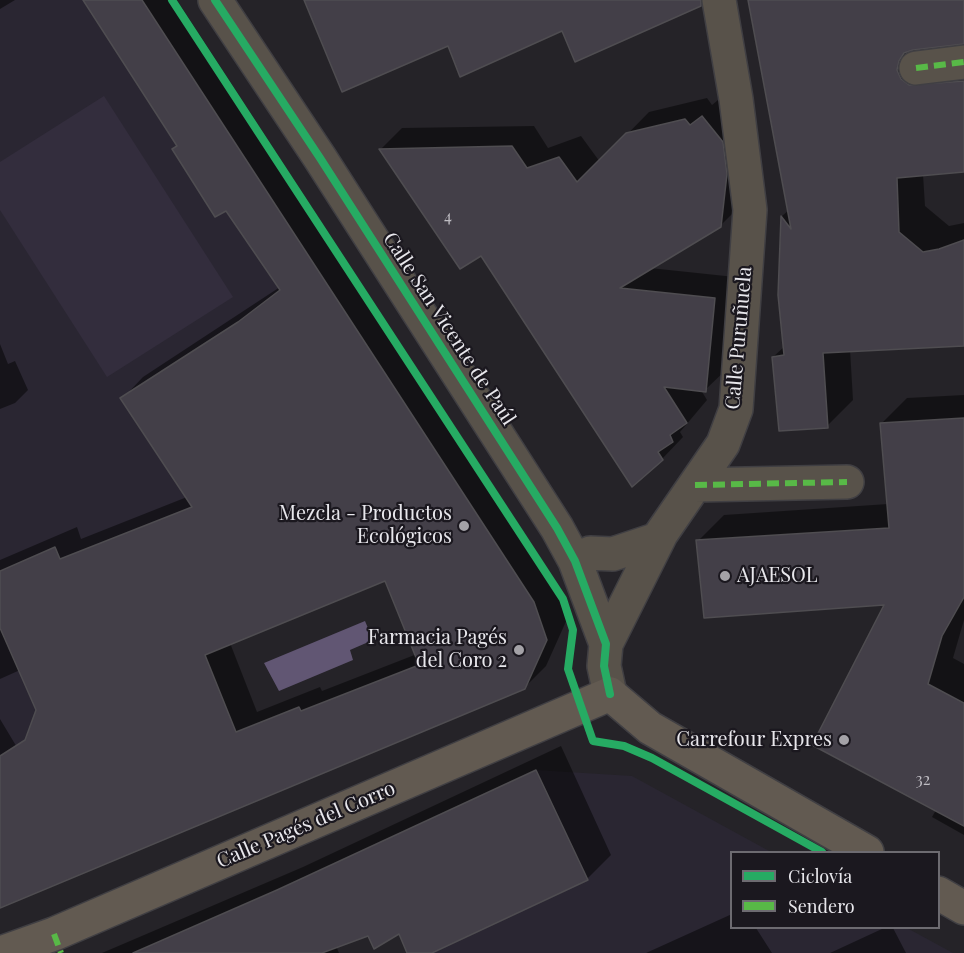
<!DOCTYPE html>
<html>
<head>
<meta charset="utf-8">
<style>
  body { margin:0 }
  #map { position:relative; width:964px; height:953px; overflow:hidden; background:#252328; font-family:"Playfair Display",serif }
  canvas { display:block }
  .legend { position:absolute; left:730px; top:851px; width:210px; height:78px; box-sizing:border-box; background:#1b181f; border:2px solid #6d6b71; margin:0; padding:8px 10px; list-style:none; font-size:18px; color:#e8e7ec }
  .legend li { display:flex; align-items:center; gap:12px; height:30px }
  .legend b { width:30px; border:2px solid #6d6b71 }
</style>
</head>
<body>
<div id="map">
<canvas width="964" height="953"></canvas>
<ul class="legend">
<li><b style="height:8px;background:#26ab63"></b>Ciclovía</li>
<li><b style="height:8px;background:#58b947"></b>Sendero</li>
</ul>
</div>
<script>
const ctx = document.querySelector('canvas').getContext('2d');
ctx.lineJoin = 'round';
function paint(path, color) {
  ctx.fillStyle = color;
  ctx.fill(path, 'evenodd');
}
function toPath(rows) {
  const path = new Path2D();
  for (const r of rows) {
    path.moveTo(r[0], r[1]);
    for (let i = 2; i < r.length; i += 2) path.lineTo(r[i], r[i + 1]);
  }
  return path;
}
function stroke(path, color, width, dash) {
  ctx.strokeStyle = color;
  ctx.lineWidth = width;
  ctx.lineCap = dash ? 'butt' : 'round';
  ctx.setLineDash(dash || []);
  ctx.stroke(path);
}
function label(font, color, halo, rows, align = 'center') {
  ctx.font = font + ' "Playfair Display",serif';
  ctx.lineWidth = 4.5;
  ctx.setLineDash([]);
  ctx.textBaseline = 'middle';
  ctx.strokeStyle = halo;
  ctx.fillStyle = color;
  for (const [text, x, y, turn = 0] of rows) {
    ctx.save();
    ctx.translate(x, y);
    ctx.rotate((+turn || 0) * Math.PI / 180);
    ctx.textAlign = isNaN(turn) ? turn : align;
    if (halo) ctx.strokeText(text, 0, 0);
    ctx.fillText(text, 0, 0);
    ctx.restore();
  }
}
paint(toPath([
  [0,0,142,0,379,365,88,627,0,791],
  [536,770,632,776,771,852,732,852,732,928,907,928,953,953,432,953,588,880]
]), '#2a2632');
paint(toPath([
  [104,96,233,297,107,377,0,210,0,162]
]), '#332d3d');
paint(toPath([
  [365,621,373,640,350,650,353,660,279,691,264,663]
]), '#615673');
paint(toPath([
  [0,0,15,0,0,9],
  [85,0,177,0,555,580,568,617,546,666,524,688,0,906,0,719,21,754,58,653,0,679,0,560,77,527,81,539,187,497,122,399,143,377,280,287,179,145],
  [386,579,417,654,322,691,320,687,257,712,230,643],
  [751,0,964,0,964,42,925,48,927,54,964,59,964,170,923,174,925,206,949,226,964,223,964,344,850,349,853,400,827,426,773,357,785,346,780,295,782,216,789,210],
  [724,95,742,204,720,226,650,268,735,277,727,369,705,390,701,390,707,400,680,432,683,437,662,459,481,254,460,267,381,149,402,128,534,126,548,148,581,136,600,162,649,112,707,98,712,105],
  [0,344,8,364,15,361,28,390,15,403,0,409],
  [964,395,964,620,953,658,964,664,964,835,932,817,936,810,886,604,698,541,724,515,888,504,881,424,907,398],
  [561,746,611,855,587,879,429,953,409,953,399,932,369,934,336,946,339,953,102,953,303,867],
  [732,914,732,928,756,928,772,953,646,953],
  [884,928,893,928,906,953,830,953]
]), '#0007');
const building = toPath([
  [83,0,142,0,534,602,547,640,525,689,0,908,0,756,25,740,36,710,0,628,0,571,55,547,60,559,192,507,120,398,238,322,280,290,226,211,215,217,172,149,177,146,83,0],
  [385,581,419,665,301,711,299,707,236,732,205,655,385,581],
  [304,0,701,0,701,6,575,62,562,31,460,77,448,46,342,92,304,0],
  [748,0,964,0,964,44,913,50,904,53,899,61,897,70,901,79,909,85,964,81,964,172,897,178,899,232,923,252,939,249,964,240,964,346,823,353,828,428,779,431,772,357,784,355,778,295,781,216,791,229,748,0],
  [702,116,723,142,727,174,721,227,620,288,715,298,706,392,664,387,687,423,670,435,673,442,658,452,663,460,632,487,481,256,460,269,379,149,512,146,527,168,559,157,577,182,626,133,685,119,690,125,702,116],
  [964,418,964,597,942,636,928,684,964,703,964,826,812,745,884,605,704,618,696,540,889,528,880,423,964,418],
  [536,770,588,880,432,953,407,953,399,934,374,949,368,936,322,953,133,953,277,890,536,770]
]);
paint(building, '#433f48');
stroke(building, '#4f4d51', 1.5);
const minor = toPath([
  [215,0,320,158,557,528,575,561,606,644,604,666,610,694],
  [916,68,964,62],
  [695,485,847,482],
  [575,561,590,553,613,554,658,539],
  [606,644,661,534,723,444,736,409,750,210,736,99,719,0]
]);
const major = toPath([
  [938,893,964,908],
  [1,953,54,934,610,694,650,728,867,852]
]);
stroke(minor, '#403f43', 36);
stroke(major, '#403f43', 36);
stroke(minor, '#58524a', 33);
stroke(major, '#625a51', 33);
stroke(toPath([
  [916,68,964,62],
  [695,485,847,482],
  [54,934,61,953]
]), '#58b947', 6, [12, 6]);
stroke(toPath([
  [172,0,563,599,573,630,568,669,593,741,624,746,652,758,822,852],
  [215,0,320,158,557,528,575,561,606,644,604,666,610,694]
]), '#26ab63', 8);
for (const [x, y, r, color] of [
  [464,526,6,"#a4a2a7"],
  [725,576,6,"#a4a2a7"],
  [519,650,6,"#a4a2a7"],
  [844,740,6,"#a4a2a7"]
]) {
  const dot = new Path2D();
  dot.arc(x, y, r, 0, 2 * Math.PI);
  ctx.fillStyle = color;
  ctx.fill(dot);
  stroke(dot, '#1b181f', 2);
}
label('16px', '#bfbdc3', null, [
  ["4",448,217],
  ["32",923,780]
]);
label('20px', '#e8e7ec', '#1b181f', [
  ["Calle San Vicente de Paúl",449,329,57],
  ["Calle Puruñuela",739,338,-85],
  ["Calle Pagés del Corro",306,825,-23]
]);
label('20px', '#e8e7ec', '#1b181f', [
  ["Mezcla - Productos",452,514],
  ["Ecológicos",452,537],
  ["AJAESOL",737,576,"left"],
  ["Farmacia Pagés",507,638],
  ["del Coro 2",507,661],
  ["Carrefour Expres",832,740]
], 'right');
</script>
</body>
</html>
